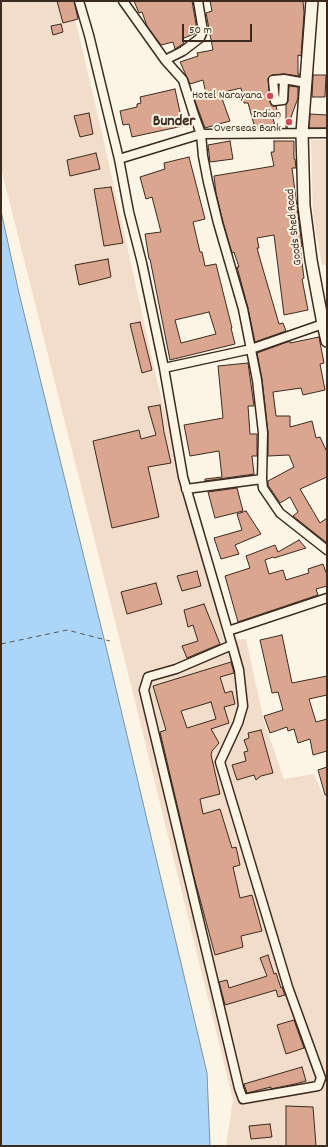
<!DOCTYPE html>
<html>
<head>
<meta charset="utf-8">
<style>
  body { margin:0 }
  #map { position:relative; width:328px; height:1147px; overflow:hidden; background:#fcf5e5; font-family:Dekko,sans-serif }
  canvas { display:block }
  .frame { position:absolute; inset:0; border:2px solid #3b2a1e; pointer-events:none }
  .scale { position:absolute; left:182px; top:24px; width:70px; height:18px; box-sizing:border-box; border:2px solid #3b2a1e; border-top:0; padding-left:5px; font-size:12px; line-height:14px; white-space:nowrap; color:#3b2a1e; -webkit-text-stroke:3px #fcf5e5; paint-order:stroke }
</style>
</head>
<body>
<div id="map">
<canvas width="328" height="1147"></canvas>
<div class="frame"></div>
<div class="scale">50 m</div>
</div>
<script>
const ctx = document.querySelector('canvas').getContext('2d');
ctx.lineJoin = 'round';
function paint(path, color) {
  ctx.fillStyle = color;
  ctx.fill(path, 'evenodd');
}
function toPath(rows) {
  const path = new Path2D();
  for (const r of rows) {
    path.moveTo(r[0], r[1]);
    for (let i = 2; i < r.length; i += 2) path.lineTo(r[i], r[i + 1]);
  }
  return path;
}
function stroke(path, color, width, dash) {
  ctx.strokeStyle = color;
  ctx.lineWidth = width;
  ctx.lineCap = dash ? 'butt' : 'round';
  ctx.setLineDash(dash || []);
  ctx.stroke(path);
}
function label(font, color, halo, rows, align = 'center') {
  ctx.font = font + ' Dekko,sans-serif';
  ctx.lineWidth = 4;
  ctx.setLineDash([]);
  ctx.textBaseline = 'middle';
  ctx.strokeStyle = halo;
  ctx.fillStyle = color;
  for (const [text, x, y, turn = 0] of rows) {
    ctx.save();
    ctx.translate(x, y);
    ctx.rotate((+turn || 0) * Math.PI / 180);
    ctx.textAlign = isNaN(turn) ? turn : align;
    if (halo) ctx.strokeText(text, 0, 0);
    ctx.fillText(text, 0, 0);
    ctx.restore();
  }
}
paint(toPath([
  [1,1,71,1,102,133,156,376,224,640,246,639,264,721,284,779,314,774,327,804,327,1146,226,1146,233,1100,127,669,1,168],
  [311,140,327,140,327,265,322,265,313,217]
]), '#f2ddcb');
const water = toPath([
  [1,211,19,293,107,651,207,1073,210,1146,1,1146,1,211]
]);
paint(water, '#abd6f7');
stroke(water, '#7e91a0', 1);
stroke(toPath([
  [1,644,67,630,110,641]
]), '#575554', 1, [5, 4]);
const building = toPath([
  [57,1,74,1,78,19,63,23,57,1],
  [134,1,192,1,197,30,196,33,182,39,184,43,175,49,173,42,161,45,147,26,142,12,139,13,134,1],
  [210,1,303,1,304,13,301,56,298,55,298,74,299,74,299,76,284,74,272,75,268,78,270,102,272,106,276,106,279,118,273,118,275,126,269,128,255,128,248,103,244,103,241,88,220,93,230,121,205,128,194,98,206,94,203,80,190,84,180,62,198,56,197,53,213,50,206,13,212,11,210,1],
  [61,24,63,32,53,35,51,26,61,24],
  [313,75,326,75,325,97,312,97,313,75],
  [289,86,298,87,298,98,287,128,286,128,286,105,288,101,289,86],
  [175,89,183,126,132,137,129,124,123,125,120,111,137,107,137,104,141,103,140,97,175,89],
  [89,113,93,134,80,137,74,116,89,113],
  [310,114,327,115,327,128,309,128,310,114],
  [230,141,233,159,210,162,208,145,230,141],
  [274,141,294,141,294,159,295,159,296,168,292,168,302,246,300,247,304,278,302,279,308,310,284,315,274,235,257,238,259,248,257,248,260,259,279,324,283,323,286,331,255,342,248,308,237,267,239,267,234,252,232,253,223,222,216,193,214,176,274,166,271,152,274,152,274,141],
  [96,153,100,169,70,176,67,160,96,153],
  [189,157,205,219,193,222,200,252,202,252,205,266,216,264,232,328,231,328,235,344,170,360,150,259,149,259,145,234,161,232,152,197,146,199,140,177,165,169,164,163,189,157],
  [209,312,216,334,181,343,175,320,209,312],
  [111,187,123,243,104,246,94,189,111,187],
  [108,259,111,277,79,285,75,265,108,259],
  [140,322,152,370,142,373,130,324,140,322],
  [319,337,324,363,320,364,325,390,303,395,301,388,273,392,276,416,290,416,290,427,312,421,316,438,320,437,327,452,327,477,300,489,320,523,327,518,327,543,293,516,298,512,290,497,280,503,268,485,268,481,294,467,289,455,268,456,268,432,262,379,257,353,290,341,290,343,319,337],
  [248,363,254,406,248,406,250,434,257,434,257,456,252,456,254,474,205,481,205,479,222,477,219,451,190,456,184,425,223,418,218,366,248,363],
  [160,405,164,432,171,463,148,467,159,517,112,528,93,441,139,430,141,439,156,435,148,407,160,405],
  [237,488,243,511,215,518,208,492,237,488],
  [246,511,261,534,235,545,239,554,221,559,214,538,242,530,237,514,246,511],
  [299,540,306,548,274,558,273,557,265,560,269,574,283,570,286,580,309,573,308,569,323,564,327,575,327,586,316,589,318,595,238,622,225,576,250,568,246,556,275,545,278,552,299,540],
  [197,571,201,586,182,591,177,576,197,571],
  [156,583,162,604,127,614,121,592,156,583],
  [204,604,220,644,187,658,182,646,198,641,193,625,188,627,184,610,204,604],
  [282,635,292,683,327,676,327,695,309,699,316,722,327,719,327,751,313,755,310,739,298,743,294,729,288,731,287,727,270,733,264,716,283,710,278,692,272,693,260,640,282,635],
  [231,662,234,673,220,677,225,693,232,691,235,704,224,707,229,723,211,729,219,743,212,751,211,755,220,794,200,799,203,814,220,809,232,848,236,847,240,865,233,867,240,898,252,895,262,931,241,936,243,947,215,955,194,877,160,732,166,730,153,686,231,662],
  [211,702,216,719,187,728,181,711,211,702],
  [261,730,273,773,261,776,256,780,254,775,237,780,232,765,246,761,244,752,248,751,244,740,249,738,248,733,261,730],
  [327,767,327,795,325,795,318,770,327,767],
  [268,955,274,974,276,973,281,988,282,987,285,995,278,997,276,990,225,1005,219,982,227,980,229,988,267,976,260,958,268,955],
  [294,1020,304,1048,286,1054,277,1025,294,1020],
  [302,1067,306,1081,295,1084,271,1089,271,1087,247,1093,244,1084,302,1067],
  [286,1106,313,1107,316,1146,286,1146,286,1106],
  [270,1124,272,1137,251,1139,249,1126,270,1124]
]);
paint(building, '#daa68f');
stroke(building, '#3b2a1e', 1);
const street = toPath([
  [79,1,89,35,119,159,129,212,142,263,164,368,183,477,232,645,239,670,243,706,238,723,220,762,288,987,321,1078,318,1086,243,1099,239,1088,144,690,148,677,176,669,232,645],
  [123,1,165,60],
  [198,1,203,31,200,38,183,51,165,60,183,80,194,115,201,134,203,156,208,182,218,223,243,309,257,380,263,433,262,479,263,488,280,513,327,550],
  [284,79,283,100,275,101,273,80,284,79,306,83],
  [119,159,201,134,327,133],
  [164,368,251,349,323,324,327,324],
  [186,489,262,479],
  [228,631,327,598]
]);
const secondary = toPath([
  [312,1,302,133,304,206,311,260,323,324,327,341]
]);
stroke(street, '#3b2a1e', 11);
stroke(secondary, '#3b2a1e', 14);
stroke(street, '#fcf5e5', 8);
stroke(secondary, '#fcf5e5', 11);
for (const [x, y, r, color] of [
  [270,96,4,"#d1495b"],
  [289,122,4,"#d1495b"]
]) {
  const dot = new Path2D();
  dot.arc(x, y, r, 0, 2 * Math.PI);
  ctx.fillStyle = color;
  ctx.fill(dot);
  stroke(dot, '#fcf5e5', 1.5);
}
label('12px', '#3b2a1e', '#fcf5e5', [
  ["Hotel Narayana",262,96],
  ["Indian",281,115],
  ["Overseas Bank",281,129]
], 'right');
label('12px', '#3b2a1e', '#fcf5e5', [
  ["Goods Shed Road",295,227,-96]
]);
label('bold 16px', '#3b2a1e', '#fcf5e5', [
  ["Bunder",174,123]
]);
</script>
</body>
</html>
